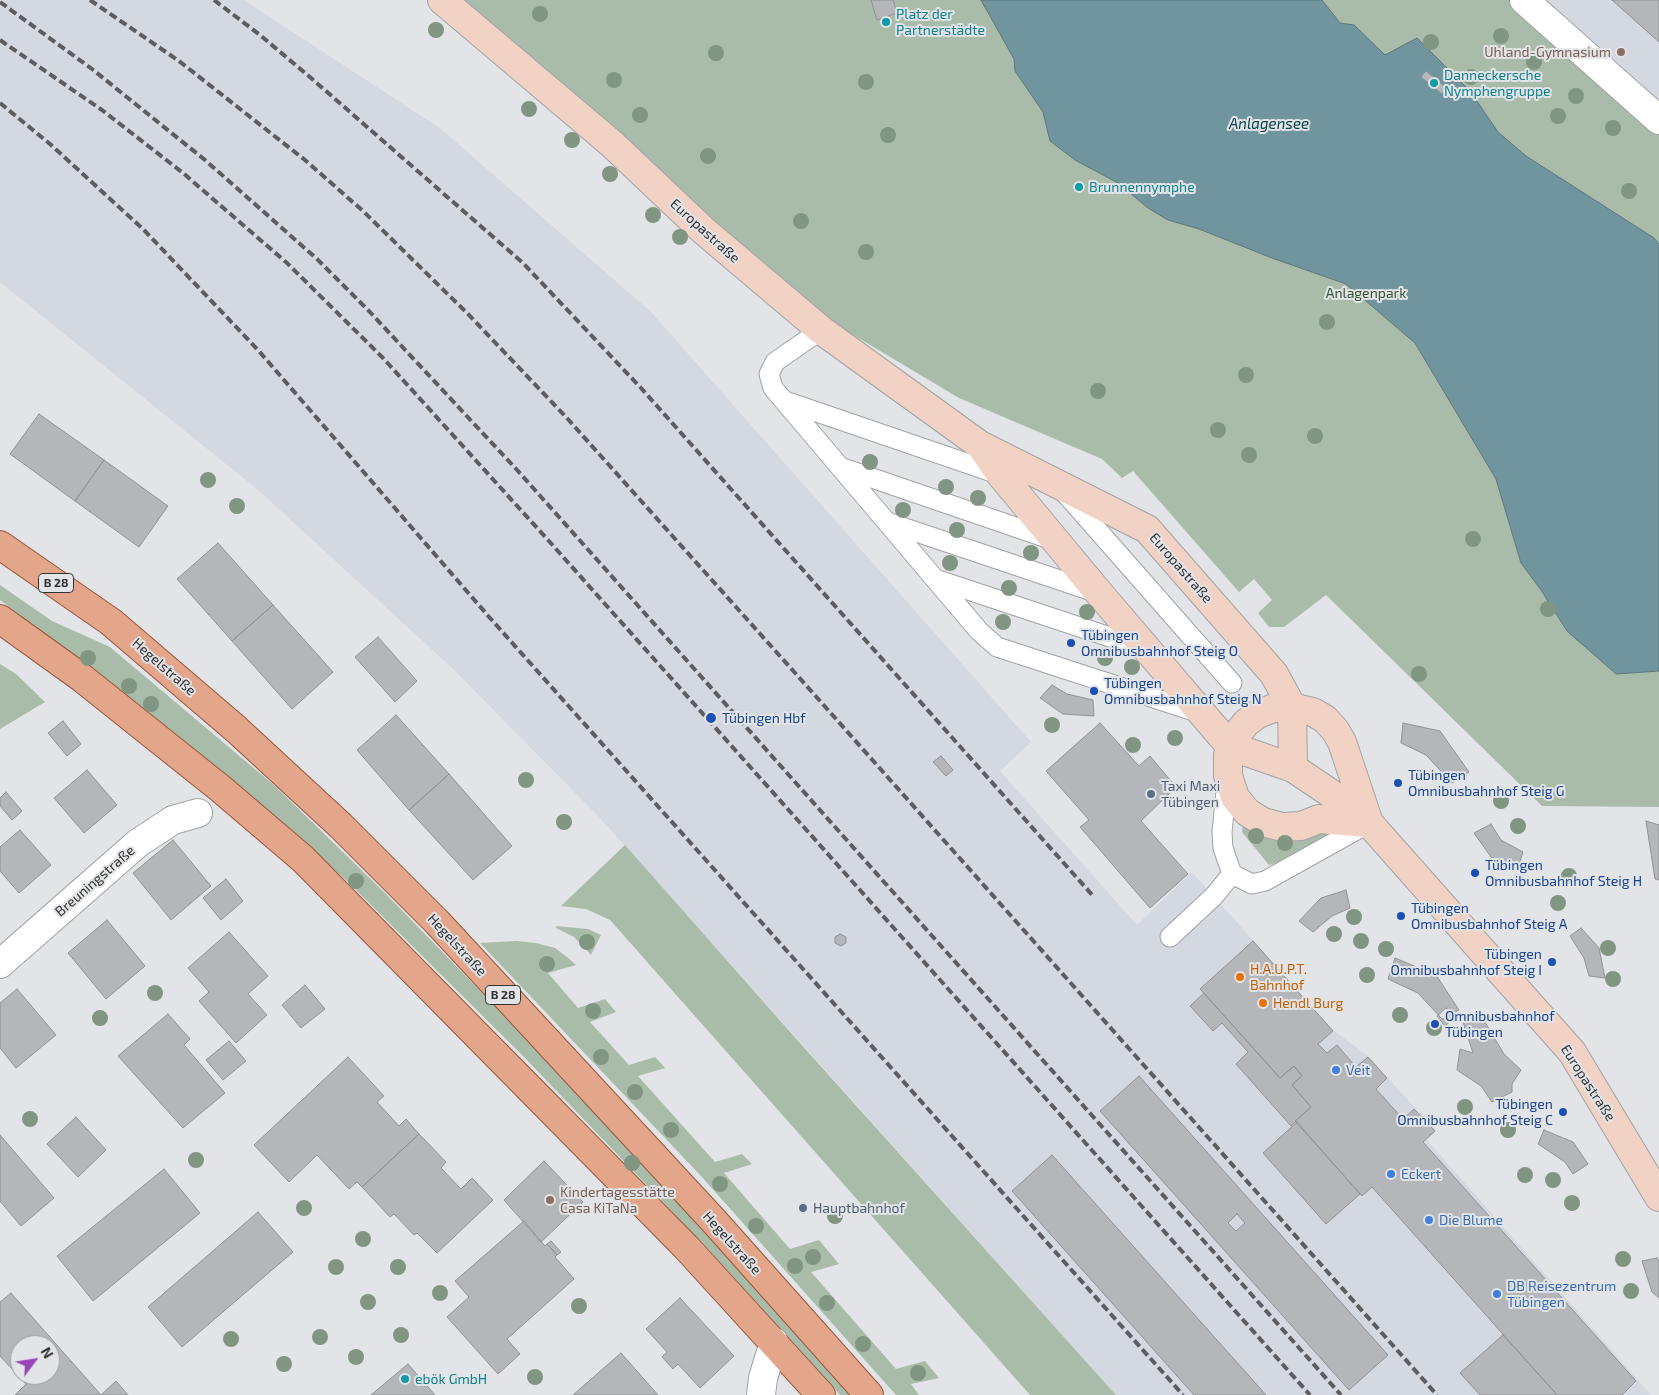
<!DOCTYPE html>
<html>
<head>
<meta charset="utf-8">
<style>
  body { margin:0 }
  #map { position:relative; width:1659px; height:1395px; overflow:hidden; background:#e3e4e7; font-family:"Exo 2",sans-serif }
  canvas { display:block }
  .north { position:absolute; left:10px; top:1335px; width:50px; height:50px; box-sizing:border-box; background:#e3e4e7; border:1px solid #9c9d9f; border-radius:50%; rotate:59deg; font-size:14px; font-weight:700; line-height:20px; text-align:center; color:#323233 }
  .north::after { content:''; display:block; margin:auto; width:18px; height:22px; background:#9746b5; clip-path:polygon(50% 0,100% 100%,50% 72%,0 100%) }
</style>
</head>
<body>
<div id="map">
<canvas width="1659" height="1395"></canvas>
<div class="north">N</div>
</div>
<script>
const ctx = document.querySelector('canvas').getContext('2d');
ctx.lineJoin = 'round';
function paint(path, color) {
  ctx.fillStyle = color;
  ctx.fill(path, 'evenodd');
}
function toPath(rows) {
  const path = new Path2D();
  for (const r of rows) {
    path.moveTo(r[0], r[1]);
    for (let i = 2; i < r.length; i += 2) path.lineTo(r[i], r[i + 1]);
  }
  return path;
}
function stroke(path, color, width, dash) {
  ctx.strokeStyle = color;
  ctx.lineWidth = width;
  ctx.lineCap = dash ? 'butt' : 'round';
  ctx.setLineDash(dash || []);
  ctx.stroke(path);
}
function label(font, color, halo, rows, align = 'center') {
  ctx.font = font + ' "Exo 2",sans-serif';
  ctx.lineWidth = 4;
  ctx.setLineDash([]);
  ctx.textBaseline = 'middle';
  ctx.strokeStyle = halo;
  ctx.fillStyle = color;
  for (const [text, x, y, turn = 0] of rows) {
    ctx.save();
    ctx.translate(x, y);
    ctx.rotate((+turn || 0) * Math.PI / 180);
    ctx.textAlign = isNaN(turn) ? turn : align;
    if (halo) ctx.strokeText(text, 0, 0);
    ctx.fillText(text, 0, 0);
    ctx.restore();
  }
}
paint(toPath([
  [0,0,244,0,441,129,651,312,1031,742,1000,771,1137,925,1192,872,1333,1030,1368,1056,1436,1131,1427,1140,1651,1395,1116,1395,599,817,452,668,257,489,0,282],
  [1524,0,1659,0,1659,120]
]), '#d3d8e1');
paint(toPath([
  [442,0,1524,0,1659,120,1659,807,1542,806,1326,595,1284,627,1269,627,1258,613,1272,600,1254,579,1239,592,1133,471,1122,478,1102,459,959,398,756,277],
  [0,585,52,621,110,647,275,786,385,893,560,1073,854,1395,840,1395,709,1250,524,1057,347,881,265,808,115,686,0,600],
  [0,664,16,674,45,702,0,729],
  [1243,823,1325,829,1331,833,1280,862,1269,865,1242,832],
  [625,845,799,1042,1116,1395,1030,1395,610,920,586,909,561,906],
  [556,926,588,929,601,935,591,955,574,937,556,928],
  [516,941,536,943,555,948,567,957,576,965,548,973,578,1008,605,999,616,1012,590,1022,629,1065,655,1057,665,1068,638,1076,715,1162,742,1154,752,1164,724,1173,790,1249,819,1240,839,1264,811,1272,896,1369,925,1361,939,1378,911,1384,919,1395,896,1395,701,1176,480,943]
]), '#a9bca9');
const water = toPath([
  [981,0,1322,0,1340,23,1354,25,1385,55,1417,38,1470,91,1498,132,1526,156,1654,238,1659,244,1659,671,1616,674,1567,631,1541,590,1521,563,1496,479,1415,343,1346,284,1272,258,1199,229,1168,220,1148,208,1118,183,1075,160,1050,141,1043,112,1015,71,1014,59,981,0]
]);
paint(water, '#71959e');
stroke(water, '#5e777e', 1);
const building = toPath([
  [871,0,893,0,897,13,877,20,871,0],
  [1612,0,1659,0,1659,42,1612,0],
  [1426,71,1446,88,1442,94,1421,77,1426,71],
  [39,414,104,460,75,501,10,454,39,414],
  [104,460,168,506,139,547,75,501,104,460],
  [218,543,273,605,232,641,177,579,218,543],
  [273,605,333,672,292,709,232,641,273,605],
  [378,637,417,681,395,702,355,657,378,637],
  [1052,685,1067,694,1093,700,1094,716,1063,714,1040,698,1052,685],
  [396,715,449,774,409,810,357,750,396,715],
  [63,721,81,744,67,756,48,733,63,721],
  [1100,723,1139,766,1150,756,1176,787,1141,821,1188,874,1150,908,1080,827,1089,820,1046,771,1100,723],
  [1403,723,1440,731,1469,772,1452,783,1426,755,1401,743,1403,723],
  [941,756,953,770,946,776,933,762,941,756],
  [87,770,117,805,84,833,54,798,87,770],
  [449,774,512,846,473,880,409,810,449,774],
  [6,792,22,811,12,820,0,806,0,798,6,792],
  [1646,821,1659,825,1659,880,1655,879,1646,821],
  [1491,824,1501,840,1523,852,1517,870,1491,857,1474,833,1491,824],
  [20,830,51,865,19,893,0,871,0,847,20,830],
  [173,840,211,886,171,920,133,873,173,840],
  [226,879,243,901,221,920,203,898,226,879],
  [1346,890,1350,908,1332,916,1313,932,1299,921,1321,898,1346,890],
  [107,920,145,966,106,999,68,953,107,920],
  [1581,928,1599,948,1605,978,1589,976,1584,958,1570,936,1581,928],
  [229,932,268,976,248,994,267,1015,236,1043,199,1001,209,992,188,968,229,932],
  [840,934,846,937,846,943,841,946,835,943,835,937,840,934],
  [1253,941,1333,1031,1318,1044,1327,1053,1337,1045,1356,1067,1368,1057,1387,1078,1376,1089,1384,1098,1403,1119,1414,1109,1435,1131,1423,1142,1636,1381,1622,1395,1557,1395,1372,1187,1362,1196,1295,1121,1311,1107,1292,1085,1302,1076,1294,1066,1280,1078,1200,989,1253,941],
  [1395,958,1436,975,1459,1010,1442,1019,1418,993,1388,979,1395,958],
  [305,985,325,1009,301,1028,282,1005,305,985],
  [17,989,56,1035,16,1068,0,1048,0,1003,17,989],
  [1204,993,1280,1078,1294,1066,1302,1076,1292,1085,1311,1107,1291,1126,1236,1064,1248,1052,1222,1023,1213,1031,1190,1006,1204,993],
  [1446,1008,1454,1018,1445,1026,1437,1016,1446,1008],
  [1479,1012,1504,1054,1521,1070,1512,1084,1512,1092,1492,1102,1481,1086,1457,1070,1460,1049,1473,1053,1462,1019,1479,1012],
  [168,1014,190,1039,184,1045,225,1093,183,1128,118,1056,168,1014],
  [229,1041,246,1061,223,1080,206,1060,229,1041],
  [348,1057,384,1096,377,1102,399,1126,406,1119,419,1134,362,1187,357,1182,349,1189,317,1155,289,1182,254,1145,348,1057],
  [1139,1076,1388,1355,1349,1390,1100,1111,1139,1076],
  [76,1117,106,1150,78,1177,47,1144,76,1117],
  [1297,1122,1360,1194,1326,1224,1263,1153,1297,1122],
  [1544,1130,1573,1142,1588,1164,1573,1174,1565,1162,1538,1144,1544,1130],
  [419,1134,446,1162,441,1168,461,1189,472,1178,493,1200,437,1253,417,1233,414,1235,394,1214,390,1217,362,1187,419,1134],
  [0,1135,54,1198,21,1226,0,1201,0,1135],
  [1052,1155,1266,1395,1194,1395,1012,1191,1052,1155],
  [544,1161,583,1202,541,1242,504,1200,544,1161],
  [164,1169,200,1213,93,1301,57,1256,164,1169],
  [258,1212,293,1252,182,1347,148,1307,258,1212],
  [1237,1214,1245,1223,1236,1231,1228,1223,1237,1214],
  [524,1221,545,1246,547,1244,552,1249,557,1255,555,1257,574,1279,507,1339,520,1354,498,1374,447,1317,469,1297,455,1281,524,1221],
  [551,1241,561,1252,557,1255,547,1244,551,1241],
  [1657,1258,1659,1261,1659,1298,1652,1292,1642,1261,1657,1258],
  [11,1293,101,1395,116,1381,128,1395,15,1395,26,1384,0,1356,0,1302,11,1293],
  [20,1345,50,1345,50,1375,20,1375,20,1345],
  [680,1298,734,1356,700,1388,678,1364,673,1369,662,1357,667,1352,646,1329,680,1298],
  [1503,1335,1552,1389,1557,1395,1480,1395,1460,1373,1503,1335],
  [621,1353,658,1395,573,1395,621,1353],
  [408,1364,435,1395,371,1395,408,1364]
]);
paint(building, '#b5b6b9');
stroke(building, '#919295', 1);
const lane = toPath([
  [821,330,775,362,769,374,773,388,979,631,997,647,1203,714],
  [785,401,1001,475],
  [840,467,1056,541],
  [1064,492,1232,683],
  [887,522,1098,593],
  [935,579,1146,649],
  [1227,782,1222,832,1223,848,1232,874,1252,884,1265,881,1369,823],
  [1170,937,1214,896,1232,874]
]);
const street = toPath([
  [1524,0,1659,120],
  [0,964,138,843,173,820,198,813],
  [761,1395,763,1378,774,1342]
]);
const secondary = toPath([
  [442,0,612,144,704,231,821,330,980,445,1147,529,1274,674,1292,707,1293,768],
  [983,449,1001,475,1099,593,1230,746,1293,768,1339,799,1369,823,1572,1052,1659,1197],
  [1292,707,1313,712,1325,719,1335,730,1342,742,1369,823,1319,819,1301,826,1282,827,1263,822,1247,812,1235,797,1228,776,1228,755,1237,734,1246,723,1258,714,1274,708,1292,707]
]);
const primary = toPath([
  [0,545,111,622,236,729,341,826,437,922,713,1220,869,1395],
  [0,619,82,678,221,789,303,859,686,1247,821,1395]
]);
stroke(lane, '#a2a3a5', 21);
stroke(street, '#a2a3a5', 30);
stroke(secondary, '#a2a3a5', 30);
stroke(primary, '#99563a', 30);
stroke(lane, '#fff', 19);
stroke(street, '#fff', 28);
stroke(secondary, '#f1d2c5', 28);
stroke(primary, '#e3a68b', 28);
stroke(toPath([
  [90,0,179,61,305,160,363,211,467,313,566,417,796,674,1437,1395],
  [214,0,260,35,311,78,523,263,641,388,1094,897],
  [0,2,92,69,205,160,317,259,368,310,518,471,1341,1395],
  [0,40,102,110,183,173,287,263,383,358,548,540,1310,1395],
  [0,103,50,144,143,229,258,350,490,618,1183,1395]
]), '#5d5d5f', 4, [8, 4]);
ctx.fillStyle = '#819583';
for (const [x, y] of [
  [540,14],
  [436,30],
  [1501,36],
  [1431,42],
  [716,53],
  [1534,62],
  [1471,77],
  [614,80],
  [866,82],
  [1576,96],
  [529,109],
  [640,115],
  [1558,116],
  [1613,128],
  [888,135],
  [572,140],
  [708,156],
  [610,174],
  [1629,191],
  [653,215],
  [801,221],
  [680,237],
  [866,252],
  [1327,322],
  [1246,375],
  [1098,391],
  [1218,430],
  [1315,436],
  [1249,455],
  [870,462],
  [208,480],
  [946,487],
  [978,498],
  [237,506],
  [903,510],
  [957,530],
  [1473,539],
  [1031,553],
  [950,563],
  [1009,588],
  [1548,609],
  [1087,612],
  [1003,622],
  [88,658],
  [1105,658],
  [1132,667],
  [1419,674],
  [129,686],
  [151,704],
  [1052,725],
  [1175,738],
  [1133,745],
  [526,780],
  [1501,801],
  [564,822],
  [1518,826],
  [1256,836],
  [1285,843],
  [1569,876],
  [356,881],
  [1558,903],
  [1354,917],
  [1334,934],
  [1361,941],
  [587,942],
  [1608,948],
  [1386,949],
  [547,964],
  [1367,975],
  [1613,979],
  [155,993],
  [593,1011],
  [1400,1015],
  [100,1018],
  [1434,1028],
  [601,1057],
  [635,1092],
  [1465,1107],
  [30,1119],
  [671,1130],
  [1508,1130],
  [196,1160],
  [632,1163],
  [1525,1175],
  [1553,1180],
  [720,1184],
  [1572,1203],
  [304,1208],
  [835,1216],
  [756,1226],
  [363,1239],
  [813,1257],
  [1623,1259],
  [795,1266],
  [336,1267],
  [398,1267],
  [1631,1291],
  [440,1293],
  [368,1302],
  [827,1303],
  [579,1306],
  [401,1335],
  [320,1337],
  [231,1339],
  [863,1344],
  [356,1357],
  [284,1364],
  [918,1373],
  [535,1377]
]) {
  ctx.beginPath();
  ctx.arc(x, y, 8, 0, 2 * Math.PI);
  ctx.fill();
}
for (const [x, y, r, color] of [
  [886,22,5,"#0f9aa8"],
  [1621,52,5,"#8d6e63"],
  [1434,83,5,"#0f9aa8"],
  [1079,187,5,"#0f9aa8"],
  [1071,643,5,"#1a4fb4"],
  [1094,691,5,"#1a4fb4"],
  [711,718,6,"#1a4fb4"],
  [1398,783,5,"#1a4fb4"],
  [1151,794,5,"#5c6f8a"],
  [1475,873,5,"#1a4fb4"],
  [1401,916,5,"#1a4fb4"],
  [1552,962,5,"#1a4fb4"],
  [1240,977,5,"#e8710a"],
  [1263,1003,5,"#e8710a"],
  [1435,1024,5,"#1a4fb4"],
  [1336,1070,5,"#3f7fe0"],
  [1563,1112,5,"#1a4fb4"],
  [1391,1174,5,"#3f7fe0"],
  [550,1200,5,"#8d6e63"],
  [803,1208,5,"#5c6f8a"],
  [1429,1220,5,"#3f7fe0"],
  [1497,1294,5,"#3f7fe0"],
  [405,1379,5,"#0f9aa8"]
]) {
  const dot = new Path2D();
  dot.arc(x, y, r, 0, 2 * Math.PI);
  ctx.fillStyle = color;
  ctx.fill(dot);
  stroke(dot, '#e3e4e7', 2);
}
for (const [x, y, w] of [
  [56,583,35],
  [503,995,35]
]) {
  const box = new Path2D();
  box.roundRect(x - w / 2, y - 9.5, w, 19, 4);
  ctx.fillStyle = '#e3e4e7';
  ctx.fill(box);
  stroke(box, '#323233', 1);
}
label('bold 12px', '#323233', null, [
  ["B 28",56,583],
  ["B 28",503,995]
]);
label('14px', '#0d838f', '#e3e4e7', [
  ["Platz der",896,14],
  ["Partnerstädte",896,30],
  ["Danneckersche",1444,75],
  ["Nymphengruppe",1444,91],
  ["Brunnennymphe",1089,187],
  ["ebök GmbH",415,1379]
], 'left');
label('14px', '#785e54', '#e3e4e7', [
  ["Uhland-Gymnasium",1611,52],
  ["Kindertagesstätte",560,1192,"left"],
  ["Casa KiTaNa",560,1208,"left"]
], 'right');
label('14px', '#323233', '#e3e4e7', [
  ["Europastraße",705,231,42],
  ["Europastraße",1181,568,49],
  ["Hegelstraße",164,667,41],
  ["Breuningstraße",95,881,-41],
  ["Hegelstraße",457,945,47],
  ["Europastraße",1588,1083,57],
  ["Hegelstraße",732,1243,48]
]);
label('14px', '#305532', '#e3e4e7', [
  ["Anlagenpark",1366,293]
]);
label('14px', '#164399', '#e3e4e7', [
  ["Tübingen",1081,635],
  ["Omnibusbahnhof Steig O",1081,651],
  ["Tübingen",1104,683],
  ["Omnibusbahnhof Steig N",1104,699],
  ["Tübingen Hbf",722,718],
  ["Tübingen",1408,775],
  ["Omnibusbahnhof Steig G",1408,791],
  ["Tübingen",1485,865],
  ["Omnibusbahnhof Steig H",1485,881],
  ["Tübingen",1411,908],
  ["Omnibusbahnhof Steig A",1411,924],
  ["Tübingen",1542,954,"right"],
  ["Omnibusbahnhof Steig I",1542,970,"right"],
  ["Omnibusbahnhof",1445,1016],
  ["Tübingen",1445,1032],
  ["Tübingen",1553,1104,"right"],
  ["Omnibusbahnhof Steig C",1553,1120,"right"]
], 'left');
label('14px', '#4e5e75', '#e3e4e7', [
  ["Taxi Maxi",1161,786],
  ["Tübingen",1161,802],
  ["Hauptbahnhof",813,1208]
], 'left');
label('14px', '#c56008', '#e3e4e7', [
  ["H.A.U.P.T.",1250,969],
  ["Bahnhof",1250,985],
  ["Hendl Burg",1273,1003]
], 'left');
label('14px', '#366cbe', '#e3e4e7', [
  ["Veit",1346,1070],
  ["Eckert",1401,1174],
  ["Die Blume",1439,1220],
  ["DB Reisezentrum",1507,1286],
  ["Tübingen",1507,1302]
], 'left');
label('italic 15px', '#08414c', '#e3e4e7', [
  ["Anlagensee",1269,124]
]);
</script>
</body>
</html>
